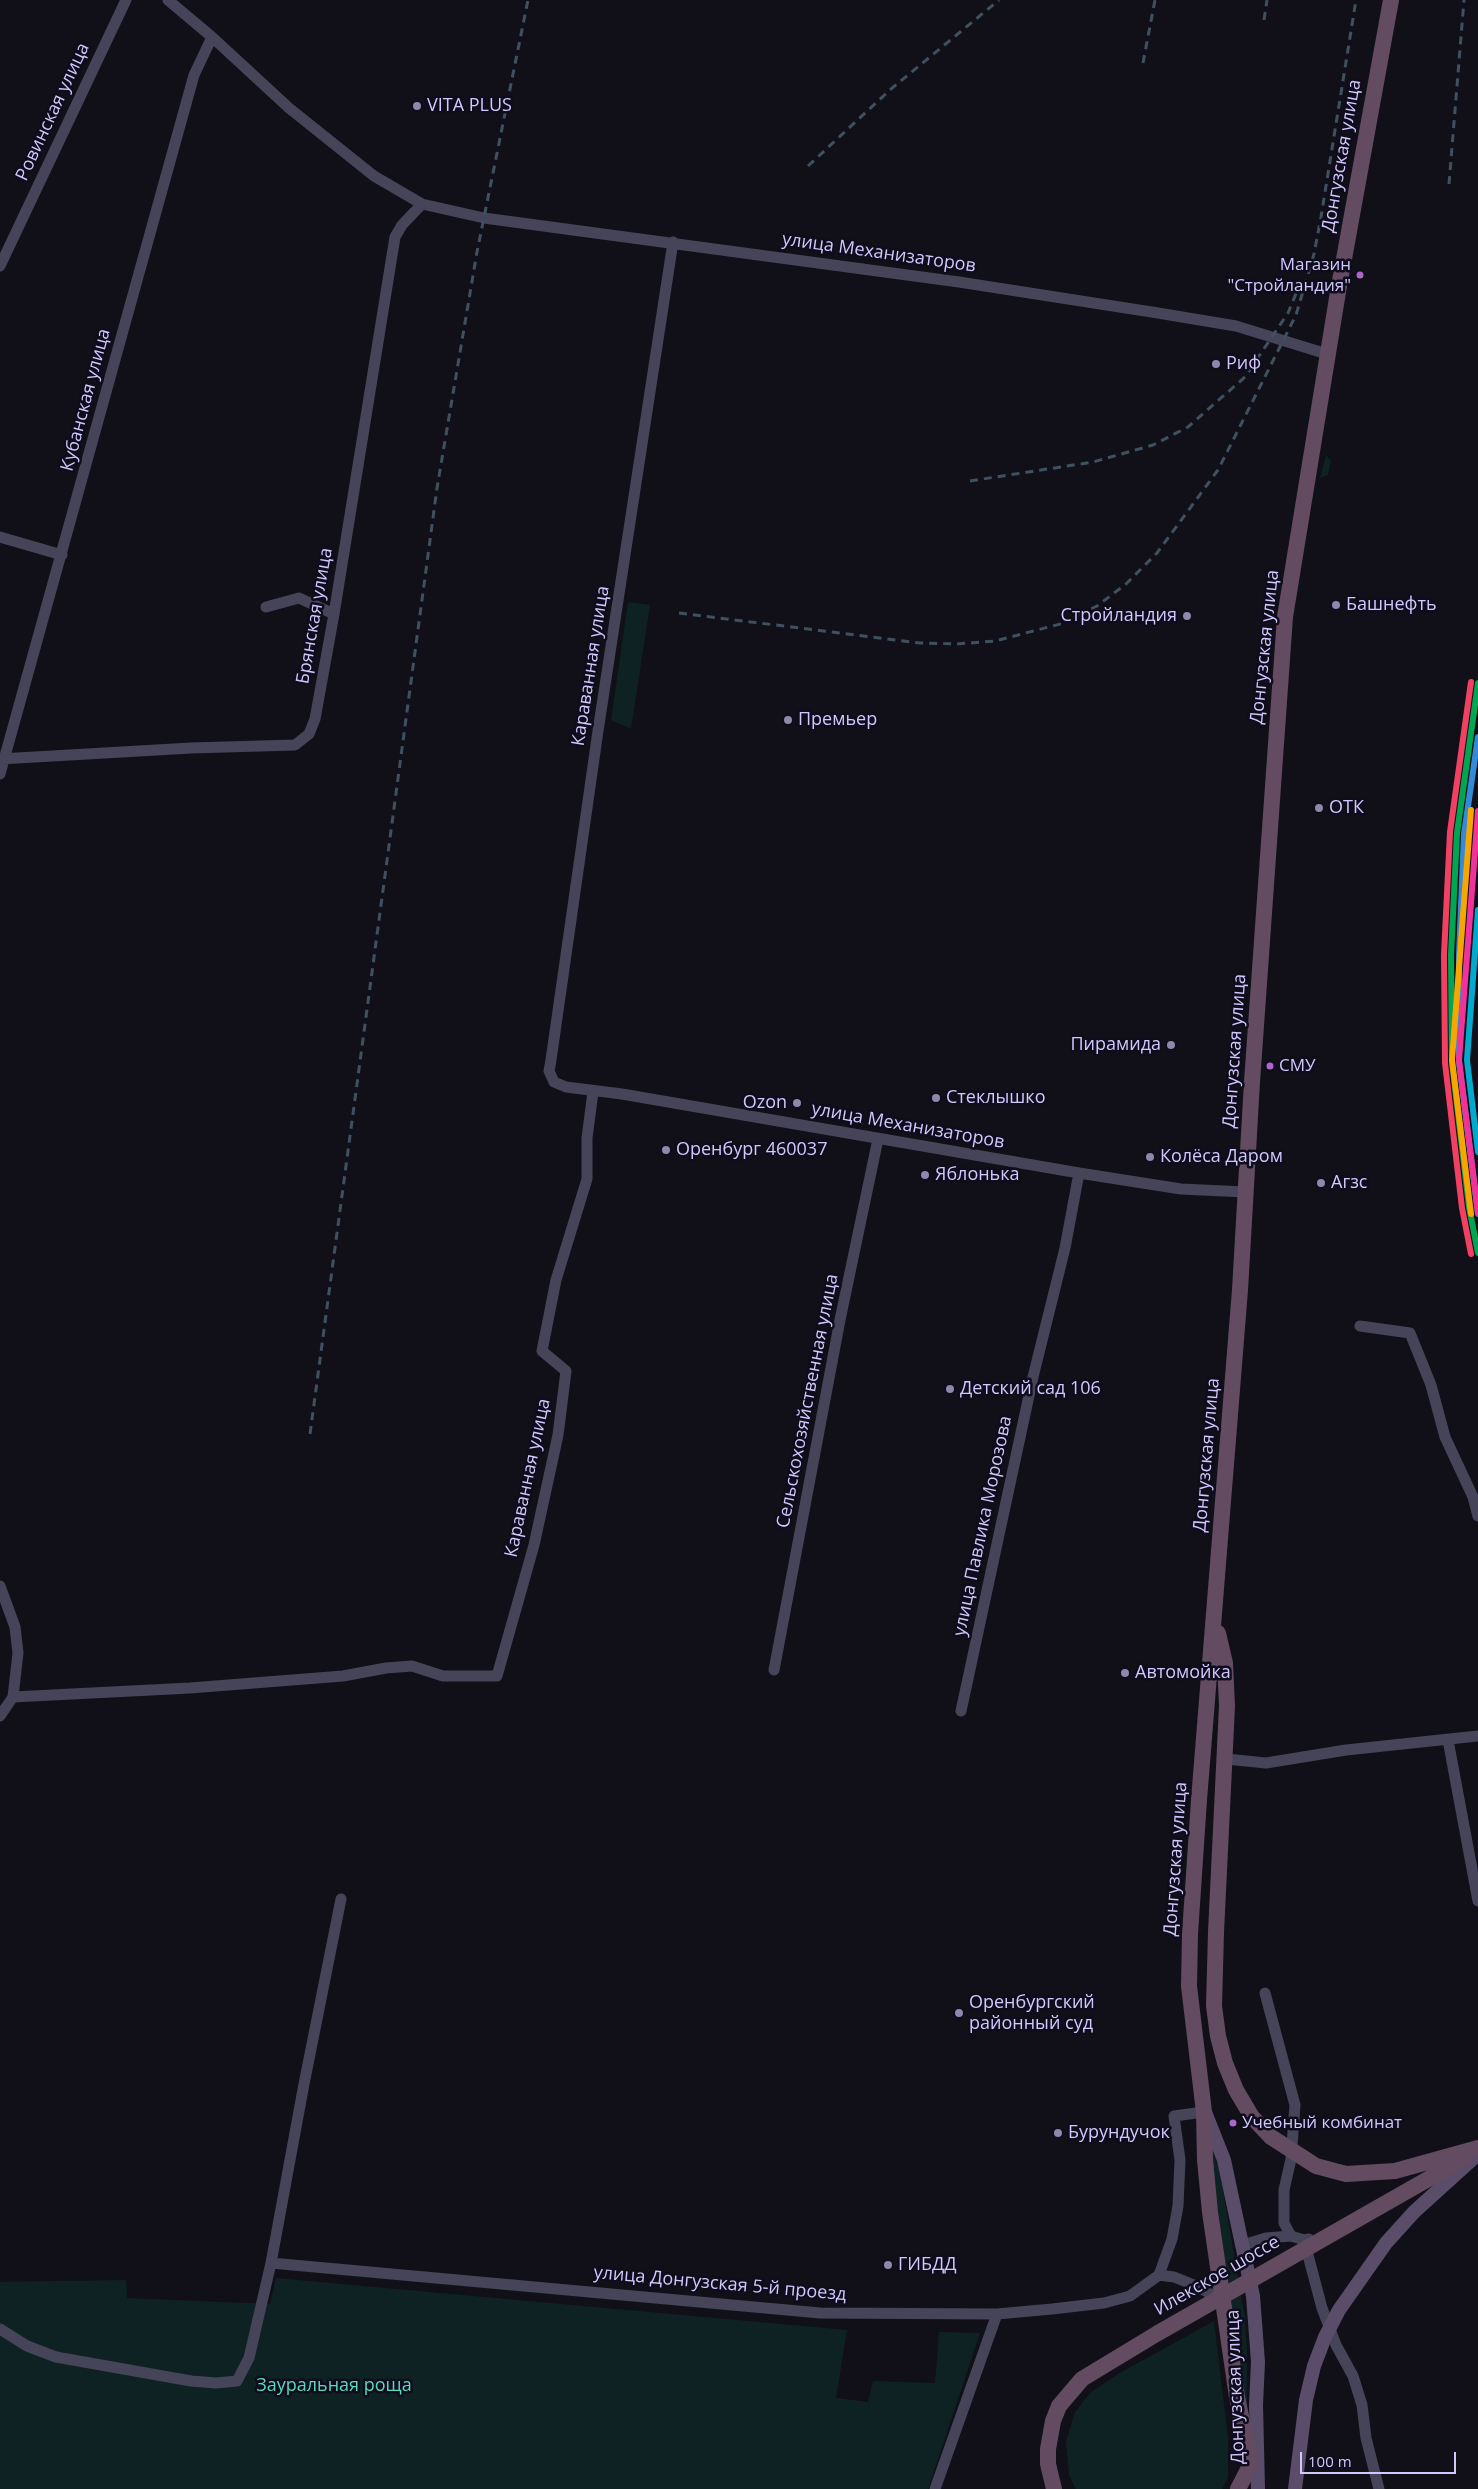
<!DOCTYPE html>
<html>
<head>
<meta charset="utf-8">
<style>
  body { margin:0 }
  #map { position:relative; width:1478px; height:2489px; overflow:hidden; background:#111018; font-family:"Open Sans",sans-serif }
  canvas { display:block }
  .scale { position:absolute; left:1300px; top:2452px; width:156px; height:22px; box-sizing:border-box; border:2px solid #d1c8fd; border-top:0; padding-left:6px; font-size:15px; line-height:18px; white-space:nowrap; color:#d1c8fd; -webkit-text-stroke:4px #0f0c1c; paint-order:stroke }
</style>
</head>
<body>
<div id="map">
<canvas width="1478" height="2489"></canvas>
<div class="scale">100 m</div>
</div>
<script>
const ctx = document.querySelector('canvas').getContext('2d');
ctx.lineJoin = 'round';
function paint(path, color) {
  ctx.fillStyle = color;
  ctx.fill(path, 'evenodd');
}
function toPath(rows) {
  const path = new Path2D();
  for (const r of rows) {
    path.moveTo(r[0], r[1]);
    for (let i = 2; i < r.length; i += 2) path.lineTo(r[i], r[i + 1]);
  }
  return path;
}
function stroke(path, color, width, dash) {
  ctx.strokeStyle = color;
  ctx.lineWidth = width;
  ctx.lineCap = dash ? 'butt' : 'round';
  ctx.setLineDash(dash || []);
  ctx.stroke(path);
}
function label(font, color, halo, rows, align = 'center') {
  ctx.font = font + ' "Open Sans",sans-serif';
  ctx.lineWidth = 5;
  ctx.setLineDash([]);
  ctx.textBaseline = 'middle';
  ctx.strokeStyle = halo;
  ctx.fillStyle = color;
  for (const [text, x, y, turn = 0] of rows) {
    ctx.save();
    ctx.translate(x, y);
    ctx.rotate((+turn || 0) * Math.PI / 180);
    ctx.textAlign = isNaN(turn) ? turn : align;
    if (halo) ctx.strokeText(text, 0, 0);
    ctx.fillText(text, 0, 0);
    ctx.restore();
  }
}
paint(toPath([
  [1326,455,1331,461,1328,475,1320,478],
  [628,602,650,605,631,729,611,720],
  [1208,2139,1219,2168,1245,2318,1247,2352,1247,2415],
  [276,2278,847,2330,836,2398,868,2402,873,2381,935,2383,939,2332,980,2333,928,2489,0,2489,0,2282,126,2280,127,2298,270,2304],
  [1214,2321,1228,2438,1228,2477,1222,2489,1076,2489,1069,2475,1066,2441,1075,2412,1090,2393,1118,2374]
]), '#0f2223');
stroke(toPath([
  [168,0,212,37,289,108,374,176,422,204,484,218,959,282,1158,313,1236,326,1327,354],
  [673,242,598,731,551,1060,549,1071,554,1082,566,1087,622,1094,1079,1173,1181,1189,1245,1192],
  [0,266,126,0],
  [0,537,62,555],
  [266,607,299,598,334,614],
  [0,759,191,748,295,745,309,734,315,719,334,614,395,237,402,225,422,204],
  [0,774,194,75,212,37],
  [1360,1326,1410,1333,1431,1385,1445,1437,1473,1497,1478,1516],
  [0,1586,15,1627,18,1653,13,1697,0,1716],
  [774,1670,840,1320,878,1139],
  [13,1697,190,1688,343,1676,386,1668,412,1666,443,1676,497,1676,534,1545,558,1435,566,1371,542,1351,556,1280,587,1179,587,1138,593,1092],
  [961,1711,1033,1377,1065,1248,1079,1173],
  [1448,1740,1478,1901],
  [1226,1759,1266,1763,1346,1750,1478,1736],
  [1265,1993,1295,2105,1291,2159,1284,2190,1284,2223,1291,2236],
  [1304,2240,1322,2308,1336,2345,1353,2376,1362,2405,1366,2438,1379,2489],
  [1243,2245,1266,2238,1291,2236,1304,2240,1309,2239],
  [271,2263,820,2313,997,2314,1052,2309,1104,2303,1130,2296,1159,2275],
  [1159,2275,1172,2239,1178,2206,1180,2160,1174,2116,1204,2112],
  [1159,2275,1174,2277,1194,2285,1209,2293,1219,2304],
  [0,2329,27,2346,56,2357,191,2381,216,2383,237,2381,249,2358,271,2263,304,2084,341,1899],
  [935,2489,997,2314]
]), '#464459', 11);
stroke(toPath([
  [1205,2112,1224,2160,1253,2296,1258,2362,1256,2405,1258,2489]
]), '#5a4d6a', 14);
stroke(toPath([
  [1216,1932,1227,1706,1225,1663,1218,1633],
  [1054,2489,1048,2464,1048,2449,1053,2421,1059,2406,1082,2379,1158,2333],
  [1238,2489,1251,2464,1237,2397,1210,2212,1205,2160,1204,2112,1189,1986,1190,1934,1199,1800,1240,1290,1252,1082,1285,617,1338,292,1391,0]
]), '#634c62', 16);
stroke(toPath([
  [1264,20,1267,0],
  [1143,63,1155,0],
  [808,166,891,89,999,0],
  [1449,184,1464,0],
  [970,481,1093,462,1153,445,1188,427,1245,377,1288,313,1300,284],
  [679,613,920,643,957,644,995,641,1064,623,1097,606,1126,584,1157,553,1218,470,1296,315,1314,254,1321,217,1356,0],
  [310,1434,437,488,477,252,528,0]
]), '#3f5161', 3, [8, 6]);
stroke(toPath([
  [1295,2489,1306,2400,1314,2366,1325,2337,1339,2310,1386,2243,1414,2212,1478,2154]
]), '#5a4d6a', 14);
stroke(toPath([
  [1216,1932,1214,2006,1218,2036,1225,2063,1236,2090,1252,2117,1271,2137,1316,2166,1346,2174,1395,2171,1478,2148],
  [1158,2333,1465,2158]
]), '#634c62', 16);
stroke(toPath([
  [1478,683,1457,833,1451,955,1452,1062,1469,1207,1478,1253]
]), '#00a651', 6);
stroke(toPath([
  [1471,682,1450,832,1444,955,1445,1063,1462,1208,1471,1254]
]), '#f24062', 6);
stroke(toPath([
  [1478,737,1464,834,1459,955,1459,1062,1478,1214]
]), '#338bd7', 6);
stroke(toPath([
  [1478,811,1459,1060,1478,1213]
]), '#ef339a', 6);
stroke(toPath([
  [1471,810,1452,1060,1471,1214]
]), '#f7a600', 6);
stroke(toPath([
  [1478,910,1467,1060,1478,1152]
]), '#00a9ce', 6);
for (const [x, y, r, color] of [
  [417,106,5,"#8e88ad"],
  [1360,275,4.5,"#ac68c9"],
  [1216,364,5,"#8e88ad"],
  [1336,605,5,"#8e88ad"],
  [1187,616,5,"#8e88ad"],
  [788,720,5,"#8e88ad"],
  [1319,808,5,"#8e88ad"],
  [1171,1045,5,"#8e88ad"],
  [1270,1066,4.5,"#ac68c9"],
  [936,1098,5,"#8e88ad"],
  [797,1103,5,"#8e88ad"],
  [666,1150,5,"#8e88ad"],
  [1150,1157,5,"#8e88ad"],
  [925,1175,5,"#8e88ad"],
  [1321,1183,5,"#8e88ad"],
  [950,1389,5,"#8e88ad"],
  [1125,1673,5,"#8e88ad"],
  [959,2013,5,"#8e88ad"],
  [1233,2123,4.5,"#ac68c9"],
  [1058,2133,5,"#8e88ad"],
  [888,2265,5,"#8e88ad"]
]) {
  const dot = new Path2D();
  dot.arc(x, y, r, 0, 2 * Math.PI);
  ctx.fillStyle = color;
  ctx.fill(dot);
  stroke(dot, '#0f0c1c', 2);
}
label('17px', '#d1c8fd', '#0f0c1c', [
  ["Магазин",1351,265,"right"],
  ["\"Стройландия\"",1351,286,"right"],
  ["СМУ",1279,1066],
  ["Учебный комбинат",1242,2123]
], 'left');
label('18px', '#d1c8fd', '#0f0c1c', [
  ["VITA PLUS",427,106],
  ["Риф",1226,364],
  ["Башнефть",1346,605],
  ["Стройландия",1177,616,"right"],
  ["Премьер",798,720],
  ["ОТК",1329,808],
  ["Пирамида",1161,1045,"right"],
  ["Стеклышко",946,1098],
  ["Ozon",787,1103,"right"],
  ["Оренбург 460037",676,1150],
  ["Колёса Даром",1160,1157],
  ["Яблонька",935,1175],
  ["Агзс",1331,1183],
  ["Детский сад 106",960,1389],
  ["Автомойка",1135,1673],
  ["Оренбургский",969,2003],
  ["районный суд",969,2024],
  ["Бурундучок",1068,2133],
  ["ГИБДД",898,2265]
], 'left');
label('18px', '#d1c8fd', '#0f0c1c', [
  ["Ровинская улица",53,112,-65],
  ["Донгузская улица",1342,156,-80],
  ["улица Механизаторов",879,253,8],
  ["Кубанская улица",86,400,-75],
  ["Брянская улица",315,616,-80],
  ["Донгузская улица",1265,647,-84],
  ["Караванная улица",591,666,-81],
  ["Донгузская улица",1235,1051,-86],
  ["улица Механизаторов",908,1126,10],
  ["Сельскохозяйственная улица",808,1401,-79],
  ["Донгузская улица",1207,1455,-85],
  ["Караванная улица",528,1478,-78],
  ["улица Павлика Морозова",983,1526,-78],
  ["Донгузская улица",1176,1859,-86],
  ["Илекское шоссе",1217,2276,-30],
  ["улица Донгузская 5-й проезд",720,2284,5],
  ["Донгузская улица",1236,2387,-92]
]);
label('18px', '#58d9c0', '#0f0c1c', [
  ["Зауральная роща",334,2386]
]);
</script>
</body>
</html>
